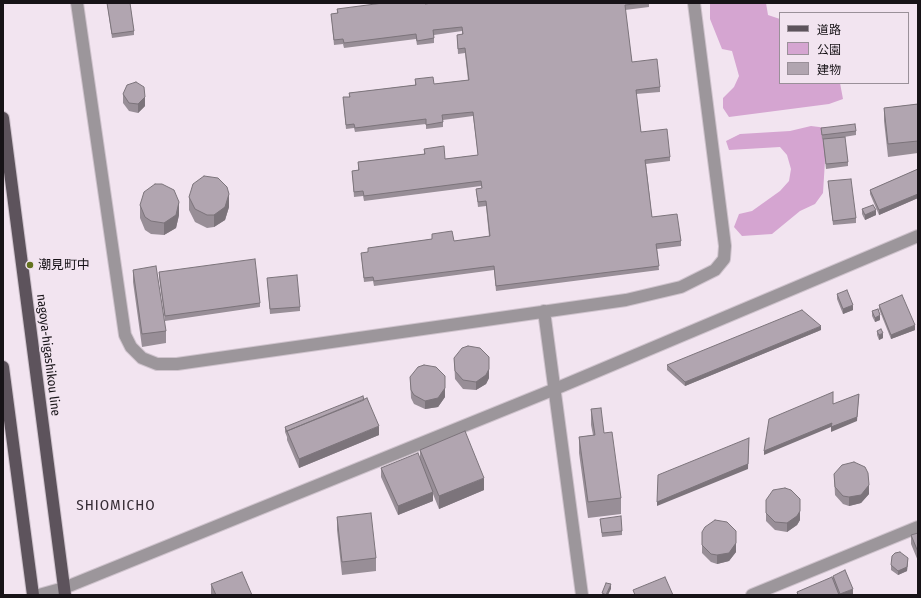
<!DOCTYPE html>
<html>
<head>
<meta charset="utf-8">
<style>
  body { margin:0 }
  #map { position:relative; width:921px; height:598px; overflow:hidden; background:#f2e4f0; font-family:"Fira Sans Condensed","Noto Sans JP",sans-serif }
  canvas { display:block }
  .frame { position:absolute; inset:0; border:4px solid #171317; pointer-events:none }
  .legend { position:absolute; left:779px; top:12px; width:130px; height:72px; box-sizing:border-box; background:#f2e4f0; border:1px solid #9a9099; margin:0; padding:5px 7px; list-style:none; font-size:12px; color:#171317 }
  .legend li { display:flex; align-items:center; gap:8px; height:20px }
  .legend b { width:20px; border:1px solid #9a9099 }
</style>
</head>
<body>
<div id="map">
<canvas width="921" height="598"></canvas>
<div class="frame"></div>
<ul class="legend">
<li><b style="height:5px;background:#5d535c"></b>道路</li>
<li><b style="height:11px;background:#d5a5d1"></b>公園</li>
<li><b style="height:11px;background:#b1a5b0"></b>建物</li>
</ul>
</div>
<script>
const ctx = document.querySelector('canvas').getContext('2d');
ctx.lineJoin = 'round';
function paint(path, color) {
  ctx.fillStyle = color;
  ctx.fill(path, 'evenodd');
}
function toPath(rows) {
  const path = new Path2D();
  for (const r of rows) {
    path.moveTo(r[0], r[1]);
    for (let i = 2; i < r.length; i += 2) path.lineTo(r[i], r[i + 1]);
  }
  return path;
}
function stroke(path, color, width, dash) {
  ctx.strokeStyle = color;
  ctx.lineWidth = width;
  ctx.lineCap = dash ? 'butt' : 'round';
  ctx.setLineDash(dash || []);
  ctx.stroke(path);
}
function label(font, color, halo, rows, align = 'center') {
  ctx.font = font + ' "Fira Sans Condensed","Noto Sans JP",sans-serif';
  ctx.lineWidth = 3;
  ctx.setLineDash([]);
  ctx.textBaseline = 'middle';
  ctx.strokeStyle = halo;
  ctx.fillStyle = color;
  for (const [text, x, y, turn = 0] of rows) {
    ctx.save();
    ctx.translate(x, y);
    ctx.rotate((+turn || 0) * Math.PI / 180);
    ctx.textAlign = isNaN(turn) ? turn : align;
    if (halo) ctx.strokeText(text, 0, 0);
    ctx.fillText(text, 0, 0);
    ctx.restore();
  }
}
paint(toPath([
  [710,3,766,3,768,15,780,19,780,83,840,83,843,99,829,104,729,117,723,108,723,98,734,87,739,76,732,51,722,49,710,19],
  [811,126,827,128,823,193,815,204,800,211,772,234,742,236,734,227,739,214,752,211,780,191,789,181,791,169,787,155,780,147,729,150,726,141,740,134,790,131]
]), '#d5a5d1');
const minor = toPath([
  [77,3,125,335,131,347,142,358,157,364,177,364,626,300,681,287,715,270,724,259,725,246,694,3],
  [544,311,582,595],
  [39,595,64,588,555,389,918,236],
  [752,595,918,527]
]);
const major = toPath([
  [3,118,65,595],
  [3,367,33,595]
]);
stroke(minor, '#cfc3cd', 14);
stroke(major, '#cfc3cd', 14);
stroke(minor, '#9c969b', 12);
stroke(major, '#5d535c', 12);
paint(toPath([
  [107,3,130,3,134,31,134,35,112,38],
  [432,3,649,3,649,7,625,10,632,62,660,87,660,92,636,94,641,132,670,157,670,161,646,164,652,217,681,241,681,246,657,249,659,270,496,291,494,270,374,286,373,281,364,282,361,253,368,253,368,248,432,239,432,234,454,241,489,236,486,206,478,207,476,189,482,188,481,186,364,201,363,196,354,197,352,171,358,170,358,162,424,154,424,149,445,159,478,155,473,116,443,120,443,127,426,129,426,124,355,132,354,128,346,129,343,97,349,97,349,93,415,85,415,79,434,84,468,80,465,53,458,54,457,35,462,34,462,31,434,35,434,43,417,45,416,39,344,48,343,44,334,45,331,14,337,13,337,9],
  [123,94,145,106,138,113,129,111,123,103],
  [918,104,918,153,888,157,884,121,884,108],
  [821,128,856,131,856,135,844,137,848,162,848,166,826,169,823,139,822,139],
  [918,169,918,198,879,215,870,194,870,190],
  [828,181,856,218,856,223,833,225],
  [189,197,229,207,225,220,214,227,207,228,195,222,189,210],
  [140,205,179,215,176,228,164,235,151,234,145,230,140,218],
  [862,209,876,215,865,220,862,214],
  [133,270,166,331,166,343,142,347,133,282],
  [159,272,260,303,260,307,165,321,159,277],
  [267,278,300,307,300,311,270,314],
  [837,294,853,310,843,314,837,299],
  [879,305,915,330,891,339,879,309],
  [872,311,880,320,875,322,872,316],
  [821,330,685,386,667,370,667,365],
  [877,331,883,338,879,340,877,335],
  [454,358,489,378,486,384,476,390,463,389,455,379],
  [410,377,445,397,438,407,425,409,414,404,411,398],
  [591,409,604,433,621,498,621,514,588,518,579,453,579,437,593,435,591,425],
  [285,427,379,435,299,468,287,440,287,437,285,432],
  [420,450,484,490,439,509,433,494,433,501,398,515,381,477,381,468,420,460],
  [834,474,869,494,861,503,849,506,843,504,835,495],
  [766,500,800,520,797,525,787,532,775,530,766,521],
  [337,517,376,558,376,571,342,575,337,530],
  [600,519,622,531,622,535,602,537],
  [702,532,736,552,729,561,717,564,711,562,702,553],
  [918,533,918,561,911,544,911,535],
  [908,562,907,571,898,575,891,570,891,565],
  [833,576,853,595,797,595,797,592,833,578],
  [211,584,252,595,211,595]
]), '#988e97');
paint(toPath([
  [145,97,145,106,138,113,138,104],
  [229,194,229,207,225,220,214,227,214,215],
  [918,194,918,198,879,215,879,210],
  [179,202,179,215,176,228,164,235,164,223],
  [876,210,876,215,865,220,865,215],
  [853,305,853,310,843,314,843,309],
  [880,315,880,320,875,322,875,318],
  [915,325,915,330,891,339,891,335],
  [821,326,821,330,685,386,685,382],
  [883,333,883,338,879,340,879,335],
  [489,369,489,378,486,384,476,390,476,382],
  [445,388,445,397,438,407,425,409,425,401],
  [859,394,857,421,831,432,831,427,764,455,764,451],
  [379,426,379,435,299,468,299,459],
  [749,438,748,469,657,506,657,502],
  [484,478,484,490,439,509,439,496],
  [869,485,869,494,861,503,849,506,849,497],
  [433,492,433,501,398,515,398,506],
  [800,511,800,520,797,525,787,532,787,523],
  [736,543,736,552,729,561,717,564,717,555],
  [908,558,907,571,898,575,898,571],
  [611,584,611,589,608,595,606,595],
  [853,589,853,595,840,595,840,594]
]), '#7c747b');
const building = toPath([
  [107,3,130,3,134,31,112,34,107,3],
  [383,3,425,3,425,4,432,3,643,3,625,5,632,62,657,59,660,87,636,90,641,132,667,129,670,157,645,160,652,217,677,214,681,241,656,244,659,266,496,286,494,266,374,281,373,277,364,278,361,253,368,252,368,248,432,239,432,234,452,231,454,241,490,236,486,201,478,202,476,189,482,188,481,181,364,196,363,191,354,192,352,171,359,170,358,162,425,154,424,149,444,146,445,159,478,155,473,112,442,115,443,122,426,125,426,119,355,128,354,124,346,125,343,97,350,97,349,93,416,85,415,79,433,77,434,84,469,80,465,48,458,49,457,35,463,34,462,27,433,30,434,38,417,41,416,34,344,43,343,39,334,40,331,14,338,13,337,9,383,3],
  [136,82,144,87,145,97,138,104,129,103,123,94,127,85,136,82],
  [918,104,918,141,888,144,884,108,918,104],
  [855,124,856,131,822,135,821,128,855,124],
  [845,137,848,162,826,164,823,139,845,137],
  [918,169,918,194,879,210,870,190,918,169],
  [204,176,218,178,227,187,229,194,225,207,214,215,207,215,195,209,189,197,193,184,204,176],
  [851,179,856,218,833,221,828,181,851,179],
  [155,184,162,184,174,190,179,202,176,215,164,223,151,221,145,217,140,205,144,192,155,184],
  [873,205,876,210,865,215,862,209,873,205],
  [255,259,260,303,165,316,159,272,255,259],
  [156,266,166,331,142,334,133,270,156,266],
  [297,275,300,307,270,309,267,278,297,275],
  [847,290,853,305,843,309,837,294,847,290],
  [902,295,915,325,891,335,879,305,902,295],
  [878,309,880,315,875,318,872,311,878,309],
  [802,310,821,326,685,382,667,365,802,310],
  [881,329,883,333,879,335,877,331,881,329],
  [468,346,480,348,489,357,489,369,486,375,476,382,463,380,455,371,454,358,462,348,468,346],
  [424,365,436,367,445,376,445,388,438,398,425,401,414,395,411,390,410,377,418,367,424,365],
  [833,392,833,404,859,394,857,417,831,427,832,423,764,451,769,419,833,392],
  [363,396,364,400,287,431,287,432,285,427,363,396],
  [367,398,379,426,299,459,287,431,367,398],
  [601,408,604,433,612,432,621,498,588,502,579,437,595,435,591,409,601,408],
  [465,431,484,478,439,496,420,450,465,431],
  [749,438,748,464,657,502,658,475,749,438],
  [418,453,433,492,398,506,381,468,418,453],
  [854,462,865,467,868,473,869,485,861,495,849,497,843,496,835,487,834,474,842,465,854,462],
  [785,488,791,490,800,499,800,511,797,516,787,523,775,522,766,513,766,500,773,490,785,488],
  [371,513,376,558,342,562,337,517,371,513],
  [621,516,622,531,602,533,600,519,621,516],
  [715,520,727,522,736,531,736,543,729,553,717,555,711,554,702,545,702,532,705,527,715,520],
  [918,533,918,552,911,535,918,533],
  [900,552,908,558,907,567,898,571,891,565,892,556,895,553,900,552],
  [845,570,853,589,840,594,833,576,845,570],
  [242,572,252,595,216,595,211,584,242,572],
  [665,577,673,595,635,595,633,590,665,577],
  [832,577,839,595,798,595,797,592,832,577],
  [606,583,611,584,606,595,602,593,606,583]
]);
paint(building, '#b1a5b0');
stroke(building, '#7c747b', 1);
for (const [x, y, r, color] of [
  [30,265,4,"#63721f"]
]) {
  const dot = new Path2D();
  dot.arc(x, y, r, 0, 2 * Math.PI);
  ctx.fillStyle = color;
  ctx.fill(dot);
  stroke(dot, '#f2e4f0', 1.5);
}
label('13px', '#171317', '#f2e4f0', [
  ["潮見町中",38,265]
], 'left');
label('13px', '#171317', '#f2e4f0', [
  ["nagoya-higashikou line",48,355,83]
]);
ctx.letterSpacing = '1px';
label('15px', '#362c35', '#f2e4f0', [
  ["SHIOMICHO",116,506]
]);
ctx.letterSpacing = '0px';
</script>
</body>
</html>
